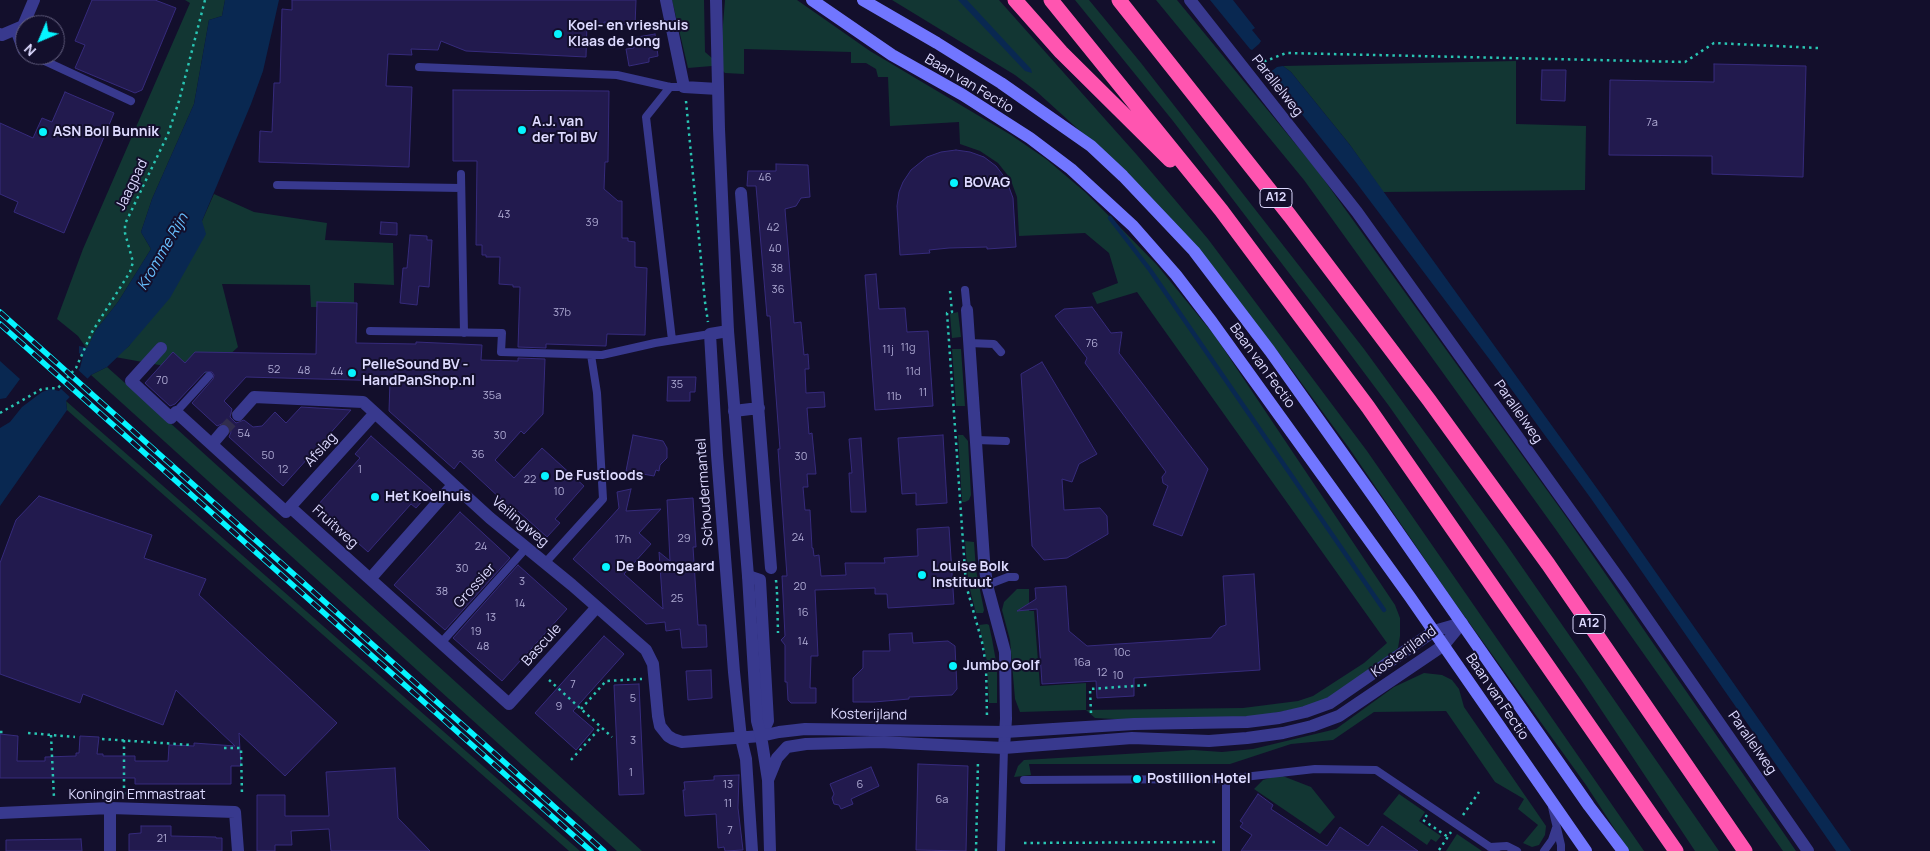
<!DOCTYPE html>
<html>
<head>
<meta charset="utf-8">
<style>
  body { margin:0 }
  #map { position:relative; width:1930px; height:851px; overflow:hidden; background:#130f2c; font-family:Manrope,sans-serif }
  canvas { display:block }
  .north { position:absolute; left:15px; top:15px; width:50px; height:50px; box-sizing:border-box; background:#130f2c; border:1px solid #646080; border-radius:50%; rotate:225deg; font-size:14px; font-weight:700; line-height:20px; text-align:center; color:#dddaff }
  .north::after { content:''; display:block; margin:auto; width:18px; height:22px; background:#06f4ff; clip-path:polygon(50% 0,100% 100%,50% 72%,0 100%) }
</style>
</head>
<body>
<div id="map">
<canvas width="1930" height="851"></canvas>
<div class="north">N</div>
</div>
<script>
const ctx = document.querySelector('canvas').getContext('2d');
ctx.lineJoin = 'round';
function paint(path, color) {
  ctx.fillStyle = color;
  ctx.fill(path, 'evenodd');
}
function toPath(rows) {
  const path = new Path2D();
  for (const r of rows) {
    path.moveTo(r[0], r[1]);
    for (let i = 2; i < r.length; i += 2) path.lineTo(r[i], r[i + 1]);
  }
  return path;
}
function stroke(path, color, width, dash) {
  ctx.strokeStyle = color;
  ctx.lineWidth = width;
  ctx.lineCap = dash ? 'butt' : 'round';
  ctx.setLineDash(dash || []);
  ctx.stroke(path);
}
function label(font, color, halo, rows, align = 'center') {
  ctx.font = font + ' Manrope,sans-serif';
  ctx.lineWidth = 4;
  ctx.setLineDash([]);
  ctx.textBaseline = 'middle';
  ctx.strokeStyle = halo;
  ctx.fillStyle = color;
  for (const [text, x, y, turn = 0] of rows) {
    ctx.save();
    ctx.translate(x, y);
    ctx.rotate((+turn || 0) * Math.PI / 180);
    ctx.textAlign = isNaN(turn) ? turn : align;
    if (halo) ctx.strokeText(text, 0, 0);
    ctx.fillText(text, 0, 0);
    ctx.restore();
  }
}
paint(toPath([
  [185,0,225,0,222,16,209,20,194,104,152,199,141,232,151,249,118,302,96,330,87,349,78,336,57,319,83,249,190,3],
  [672,0,704,0,705,52,712,58,712,66,688,68],
  [725,0,797,0,870,51,1011,135,1046,159,1085,192,1113,220,1157,265,1215,336,1395,605,1400,618,1400,636,1398,648,1386,660,1337,693,1311,706,1253,717,1133,720,1095,718,1086,710,1020,712,1015,699,1010,640,1002,610,1004,602,1017,589,1029,589,1029,611,1034,611,1040,686,1086,683,1086,710,1243,708,1298,701,1313,696,1364,663,1387,643,1137,292,1097,304,1092,293,1118,283,1109,253,1085,233,1019,236,1017,197,1010,178,998,163,980,151,960,144,959,122,890,126,888,77,878,77,876,69,866,63,851,63,851,52,744,49,744,74,725,73,722,70,722,36],
  [892,0,999,0,1137,155,1208,239,1367,451,1644,851,1629,851,1586,785,1450,596,1349,448,1292,370,1238,301,1123,170,1036,91,1015,75],
  [1075,0,1089,0,1141,63,1364,349,1506,544,1719,851,1695,851,1582,681,1389,406,1318,311,1173,121],
  [1156,0,1177,0,1317,170,1567,518,1796,851,1783,851,1554,527,1304,180],
  [1516,61,1516,124,1586,126,1585,190,1383,192,1350,145,1291,72,1283,66],
  [214,194,254,212,327,223,325,240,393,243,394,285,354,283,354,307,311,307,310,285,222,284,238,347,209,374,115,357,129,346,202,221],
  [958,312,961,337,952,338,950,314],
  [952,349,961,349,965,406,956,406],
  [107,367,178,430,642,851,617,851,91,375],
  [66,401,580,851,569,851,67,410],
  [958,435,963,435,968,441,971,495,969,500,965,502,962,502],
  [965,541,974,542,976,570,984,610,983,613,976,613,971,594,968,579],
  [987,624,989,625,992,639,997,667,997,703,989,703,987,661,979,625],
  [1424,673,1442,675,1452,680,1459,689,1464,707,1546,826,1545,835,1539,845,1532,847,1523,843,1538,825,1518,809,1524,799,1495,782,1446,711,1374,712,1333,740,1291,744,1230,764,1029,764,1031,775,1014,777,1018,766,1024,760,1193,750,1222,752,1253,749,1336,729,1394,687],
  [1280,775,1311,787,1335,817,1320,834,1254,789,1263,780],
  [1399,794,1425,812,1419,821,1441,836,1436,842,1431,839,1427,845,1383,814],
  [1457,834,1482,851,1446,851]
]), '#123633');
paint(toPath([
  [225,0,279,0,263,71,251,104,202,221,206,234,170,298,129,346,107,367,91,375,66,401,67,410,0,506,0,428,10,422,22,407,42,392,50,389,59,391,80,368,83,356,79,353,79,346,87,348,96,330,118,302,151,249,141,232,152,199,194,104,209,20,222,16],
  [958,0,967,0,1031,69,1032,73,1025,71],
  [1210,0,1233,0,1255,28,1252,30,1261,41,1259,44,1252,50,1250,49],
  [1283,66,1291,72,1350,145,1601,494,1851,851,1836,851,1592,500,1493,364,1355,181,1269,73,1277,67],
  [0,361,20,379,6,398,0,399]
]), '#092851');
paint(toPath([
  [76,368,89,380,72,399,59,387]
]), '#130f2c');
stroke(toPath([
  [1110,218,1150,270,1384,610]
]), '#092851', 4.5);
const building = toPath([
  [92,0,155,0,176,8,142,90,135,93,75,68,85,45,75,41,92,0],
  [292,0,636,0,635,26,604,22,604,25,587,24,586,57,466,51,441,41,438,50,411,49,412,55,388,54,386,86,412,87,409,167,259,162,260,131,272,132,274,83,280,83,282,9,292,10,292,0],
  [655,34,658,56,649,58,649,62,629,66,626,49,634,48,632,38,655,34],
  [1714,64,1806,66,1803,177,1712,174,1712,156,1609,155,1610,80,1714,82,1714,64],
  [1542,70,1566,70,1565,101,1541,100,1542,70],
  [453,90,609,91,608,162,605,162,604,189,618,201,622,201,622,238,628,238,628,241,635,242,635,267,647,268,645,335,607,334,606,346,546,344,546,348,518,347,520,287,513,287,513,285,499,284,500,257,486,257,486,255,482,255,482,245,476,245,477,161,453,161,453,90],
  [65,92,114,113,64,233,14,212,18,202,0,194,0,123,33,138,42,118,52,122,65,92],
  [956,150,970,152,984,157,996,166,1006,179,1013,198,1016,247,987,249,987,247,949,248,929,250,930,253,900,255,897,206,899,192,903,182,911,170,927,157,941,152,956,150],
  [776,164,808,165,810,197,801,198,796,206,785,209,794,323,801,322,804,355,808,354,809,369,805,369,806,393,824,392,825,407,807,408,809,434,812,433,816,474,807,474,808,487,803,487,805,510,810,510,812,548,813,548,814,556,819,555,821,576,846,575,845,563,885,563,884,558,918,556,917,529,949,527,954,604,888,608,887,594,875,594,875,588,815,590,818,656,811,656,810,688,816,688,816,703,791,703,788,700,787,682,785,682,785,645,781,640,785,636,782,576,787,576,778,449,780,449,778,423,770,316,767,316,756,186,747,186,748,171,776,171,776,164],
  [381,222,397,223,397,235,380,234,381,222],
  [410,235,427,236,427,240,432,240,429,287,419,286,417,305,400,303,403,268,407,268,410,235],
  [876,274,879,309,905,308,907,332,928,331,933,406,875,410,865,275,876,274],
  [317,302,357,303,356,343,416,344,416,342,482,345,481,360,518,361,518,358,545,359,543,414,524,434,521,431,495,460,514,478,542,448,584,486,555,519,560,523,547,537,518,511,516,513,460,461,454,469,389,411,390,381,246,377,224,401,232,409,230,417,236,423,244,420,253,427,262,426,275,412,286,423,301,407,351,410,283,486,229,437,231,432,229,425,224,423,217,426,192,403,213,379,214,375,212,372,205,372,175,404,170,406,145,383,173,352,185,363,195,352,316,354,317,302],
  [1092,307,1111,333,1122,332,1119,353,1208,469,1182,536,1153,525,1168,486,1163,483,1162,477,1166,472,1085,363,1087,358,1055,316,1064,309,1092,307],
  [1042,362,1097,454,1079,464,1072,482,1062,479,1064,510,1100,508,1107,516,1108,534,1067,558,1044,560,1032,546,1021,374,1042,362],
  [668,377,696,377,695,392,690,392,690,401,667,401,668,377],
  [633,435,663,441,667,448,667,458,660,465,659,471,656,470,654,476,626,471,633,435],
  [943,435,947,503,916,505,916,493,902,494,898,438,943,435],
  [371,436,432,490,416,508,411,504,368,552,317,506,360,458,355,454,371,436],
  [861,438,866,512,851,512,849,473,852,473,849,439,861,438],
  [631,489,626,511,661,509,639,533,651,544,624,574,663,609,659,552,670,561,667,500,693,498,696,547,693,547,698,625,706,625,707,647,682,648,680,629,666,631,665,622,646,624,573,559,619,508,617,492,631,489],
  [39,496,152,535,144,558,206,579,199,595,337,723,285,776,239,733,241,766,231,766,231,784,135,784,135,778,0,778,0,734,18,736,17,761,45,761,45,757,76,756,76,753,79,753,80,736,99,737,97,754,103,754,103,756,135,756,135,761,168,761,169,745,194,746,194,743,235,746,176,690,163,725,83,694,80,703,0,674,0,563,16,520,39,496],
  [460,512,510,558,445,630,394,585,460,512],
  [518,565,567,609,502,681,453,638,518,565],
  [1254,574,1260,670,1134,678,1134,696,1097,698,1096,681,1042,684,1037,609,1017,611,1036,599,1035,588,1066,586,1069,631,1087,646,1211,638,1220,627,1226,625,1223,576,1254,574],
  [912,633,913,643,948,641,955,646,957,689,952,695,909,697,909,699,874,702,853,702,853,678,863,668,863,651,890,651,889,634,912,633],
  [604,636,624,654,573,711,594,729,576,750,535,713,604,636],
  [711,670,712,698,688,700,686,671,711,670],
  [639,684,644,794,619,795,614,685,639,684],
  [918,764,968,766,966,851,916,850,918,764],
  [871,767,879,786,851,799,853,804,841,809,839,805,834,804,832,798,834,794,830,784,871,767],
  [395,768,398,818,430,851,331,851,329,829,291,831,292,845,275,845,275,851,257,851,257,795,285,795,285,816,329,816,326,772,395,768],
  [739,775,738,808,743,850,725,851,724,847,718,848,716,814,685,816,683,790,685,790,684,782,714,780,714,776,739,775],
  [1258,794,1273,805,1271,809,1327,846,1340,827,1368,846,1382,826,1418,851,1241,851,1252,835,1240,827,1243,823,1240,821,1258,794],
  [141,826,171,826,171,836,216,837,216,838,222,838,222,851,129,851,129,834,141,833,141,826],
  [81,839,82,851,6,851,6,840,81,839]
]);
paint(building, '#221a4e');
stroke(building, '#362b7c', 1);
stroke(toPath([
  [223,431,238,415]
]), '#312d4c', 12, [12, 6]);
stroke(toPath([
  [1258,64,1286,53,1685,62,1714,43,1818,48],
  [686,101,705,302,708,322],
  [950,291,952,312,947,313,966,585,982,642,986,665,987,718],
  [0,413,42,389,58,388,76,368,92,332,130,272,133,262,125,233,125,224,168,134,179,101,205,0],
  [776,580,777,592],
  [777,592,778,633],
  [549,680,612,737],
  [581,709,606,681,642,679],
  [1091,713,1090,689,1147,685],
  [0,732,3,732],
  [28,733,75,737],
  [51,735,54,798],
  [102,739,191,745],
  [124,740,124,796],
  [224,748,241,748,242,796],
  [571,760,601,727],
  [1427,815,1423,820,1448,837],
  [1463,815,1479,792],
  [1024,843,1215,842],
  [1439,850,1451,832],
  [976,851,978,760]
]), '#29c5b3', 2.5, [2.5, 4]);
stroke(toPath([
  [14,30,22,51,25,52],
  [32,55,131,101],
  [419,67,617,75,670,87,684,87],
  [670,87,646,117,672,340],
  [461,174,464,333],
  [277,185,461,188],
  [965,290,967,310],
  [370,331,502,333,501,352,602,355,655,343,710,334],
  [969,343,994,344,1001,352],
  [176,412,209,376],
  [976,440,1006,441],
  [545,563,603,499,597,393,591,355],
  [987,585,1008,577,1015,577],
  [441,643,527,547],
  [1226,779,1226,851],
  [1024,780,1226,779,1315,769,1376,770,1496,851],
  [1552,807,1561,845,1561,851],
  [1490,847,1507,846,1517,851],
  [1001,851,1004,748],
  [1544,851,1552,840,1556,828]
]), '#38398e', 8);
stroke(toPath([
  [666,0,684,87,718,89],
  [1190,0,1357,212,1625,587,1808,851],
  [0,34,2,35,23,26,34,0],
  [741,193,771,568],
  [967,310,984,560,987,585,1005,652,1006,719,1004,748],
  [728,331,710,334,717,455,734,672,741,738,746,759,752,851],
  [161,348,131,381,171,418,176,412,286,512,290,507,509,704,597,607],
  [734,411,759,408],
  [238,415,254,397,363,402,490,518,572,585,646,650,653,664,658,716,660,726,668,736,673,739,682,742,761,736,768,721,760,580,748,576],
  [212,444,223,431],
  [290,507,375,413],
  [370,579,453,485],
  [0,813,110,808,235,812,238,851],
  [110,851,110,808]
]), '#38398e', 12);
stroke(toPath([
  [716,0,719,129,728,331,748,576,757,721,761,736,768,780,770,851],
  [761,736,779,732,805,729,1005,732,1134,724,1247,722,1279,718,1305,712,1330,703,1434,631,1462,623],
  [768,780,777,758,787,747,806,744,879,742,1004,748,1132,738,1209,741,1247,738,1283,733,1312,726,1339,716,1444,645,1462,623]
]), '#38398e', 12);
stroke(toPath([
  [812,0,892,55,963,95,1030,138,1071,169,1133,226,1176,275,1212,322,1410,597,1586,851],
  [863,0,937,43,1001,83,1091,146,1123,176,1194,251,1270,351,1378,503,1589,806,1623,851]
]), '#7176ff', 12);
stroke(toPath([
  [1015,0,1061,52,1170,160],
  [1051,0,1221,210,1368,407,1676,851],
  [1119,0,1290,216,1429,400,1548,564,1745,851]
]), '#ff55b0', 15);
const rail = toPath([
  [0,312,604,851],
  [0,324,591,851]
]);
stroke(rail, '#06f4ff', 5.5);
stroke(rail, '#130f2c', 4, [11]);
for (const [x, y, r, color] of [
  [558,34,5,"#06f4ff"],
  [522,130,5,"#06f4ff"],
  [43,132,5,"#06f4ff"],
  [954,183,5,"#06f4ff"],
  [352,373,5,"#06f4ff"],
  [545,476,5,"#06f4ff"],
  [375,497,5,"#06f4ff"],
  [606,567,5,"#06f4ff"],
  [922,575,5,"#06f4ff"],
  [953,666,5,"#06f4ff"],
  [1137,779,5,"#06f4ff"]
]) {
  const dot = new Path2D();
  dot.arc(x, y, r, 0, 2 * Math.PI);
  ctx.fillStyle = color;
  ctx.fill(dot);
  stroke(dot, '#130f2c', 2);
}
label('11px', '#aeaad3', null, [
  ["7a",1652,123],
  ["46",765,178],
  ["43",504,215],
  ["39",592,223],
  ["42",773,228],
  ["40",775,249],
  ["38",777,269],
  ["36",778,290],
  ["37b",562,313],
  ["76",1092,344],
  ["11g",908,348],
  ["11j",888,350],
  ["52",274,370],
  ["48",304,371],
  ["44",337,372],
  ["11d",913,372],
  ["70",162,381],
  ["35",677,385],
  ["11",923,393],
  ["35a",492,396],
  ["11b",894,397],
  ["54",244,434],
  ["30",500,436],
  ["36",478,455],
  ["50",268,456],
  ["30",801,457],
  ["12",283,470],
  ["1",360,470],
  ["22",530,480],
  ["10",559,492],
  ["24",798,538],
  ["29",684,539],
  ["17h",623,540],
  ["24",481,547],
  ["30",462,569],
  ["3",522,582],
  ["20",800,587],
  ["38",442,592],
  ["25",677,599],
  ["14",520,604],
  ["16",803,613],
  ["13",491,618],
  ["19",476,632],
  ["14",803,642],
  ["48",483,647],
  ["10c",1122,653],
  ["16a",1082,663],
  ["12",1102,673],
  ["10",1118,676],
  ["7",573,685],
  ["5",633,699],
  ["9",559,707],
  ["3",633,741],
  ["1",631,773],
  ["13",728,785],
  ["6",860,785],
  ["6a",942,800],
  ["11",728,804],
  ["7",730,831],
  ["21",162,839]
]);
for (const [x, y, w] of [
  [1276,198,32],
  [1589,624,32]
]) {
  const box = new Path2D();
  box.roundRect(x - w / 2, y - 9.5, w, 19, 4);
  ctx.fillStyle = '#130f2c';
  ctx.fill(box);
  stroke(box, '#dddaff', 1);
}
label('bold 12px', '#dddaff', null, [
  ["A12",1276,198],
  ["A12",1589,624]
]);
label('bold 14px', '#dddaff', '#130f2c', [
  ["Koel- en vrieshuis",568,26],
  ["Klaas de Jong",568,42],
  ["A.J. van",532,122],
  ["der Tol BV",532,138],
  ["ASN Boll Bunnik",53,132],
  ["BOVAG",964,183],
  ["PelleSound BV -",362,365],
  ["HandPanShop.nl",362,381],
  ["De Fustloods",555,476],
  ["Het Koelhuis",385,497],
  ["De Boomgaard",616,567],
  ["Louise Bolk",932,567],
  ["Instituut",932,583],
  ["Jumbo Golf",963,666],
  ["Postillion Hotel",1147,779]
], 'left');
label('14px', '#dddaff', '#130f2c', [
  ["Baan van Fectio",969,84,31],
  ["Parallelweg",1277,86,52],
  ["Jaagpad",132,185,-64],
  ["Baan van Fectio",1262,366,54],
  ["Parallelweg",1518,412,55],
  ["Afslag",321,450,-48],
  ["Schoudermantel",705,492,-94],
  ["Veilingweg",520,522,40],
  ["Fruitweg",335,527,42],
  ["Grossier",475,586,-48],
  ["Bascule",542,645,-48],
  ["Kosterijland",1404,652,-36],
  ["Baan van Fectio",1497,697,56],
  ["Kosterijland",869,715,1],
  ["Parallelweg",1752,743,55],
  ["Koningin Emmastraat",137,795]
]);
label('italic 15px', '#68c1ff', '#130f2c', [
  ["Kromme Rijn",163,252,-60]
]);
</script>
</body>
</html>
